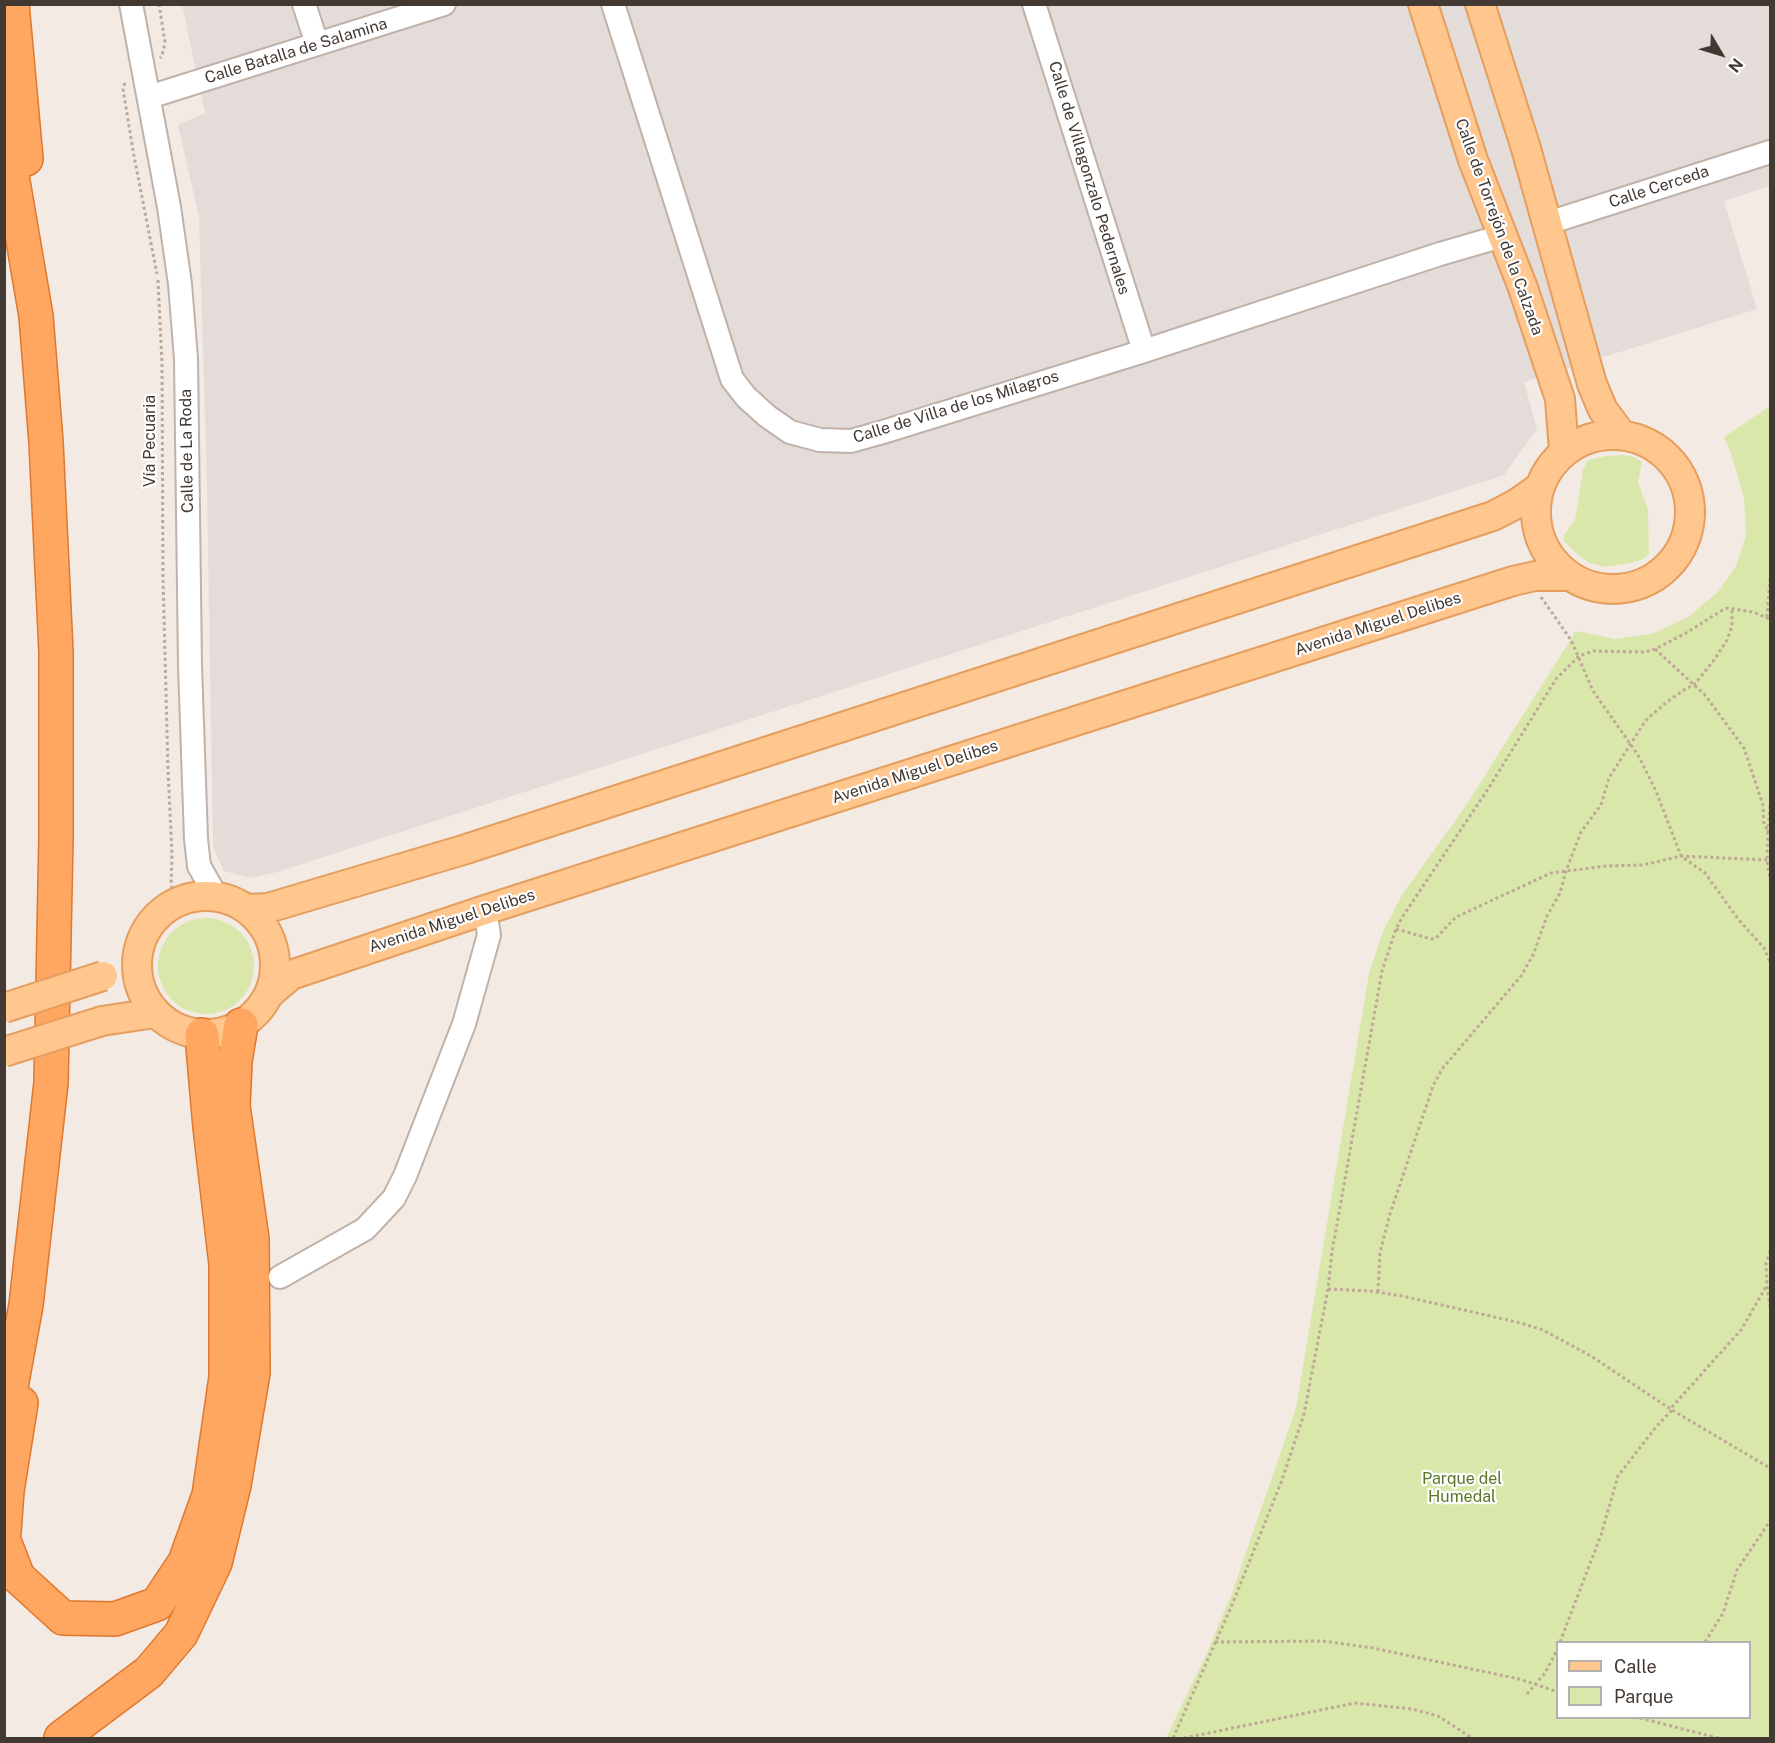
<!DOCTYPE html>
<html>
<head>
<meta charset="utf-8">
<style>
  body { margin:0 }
  #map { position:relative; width:1775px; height:1743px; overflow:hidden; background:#f2eae3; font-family:"Public Sans",sans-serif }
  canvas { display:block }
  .frame { position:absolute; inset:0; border:6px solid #433933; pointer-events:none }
  .legend { position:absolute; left:1556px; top:1641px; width:195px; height:78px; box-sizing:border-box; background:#fff; border:2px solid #b4b0ad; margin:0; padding:8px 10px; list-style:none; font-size:18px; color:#433933 }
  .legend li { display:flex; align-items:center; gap:12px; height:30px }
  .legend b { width:30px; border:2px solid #b4b0ad }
  .north { position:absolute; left:1691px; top:24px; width:60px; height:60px; -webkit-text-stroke:4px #fff; paint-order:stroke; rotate:128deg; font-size:16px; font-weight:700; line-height:24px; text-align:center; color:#433933 }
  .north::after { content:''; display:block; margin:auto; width:21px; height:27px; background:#433933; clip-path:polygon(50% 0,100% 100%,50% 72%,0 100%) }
</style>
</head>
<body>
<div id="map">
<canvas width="1775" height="1743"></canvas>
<div class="frame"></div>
<ul class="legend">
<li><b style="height:8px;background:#ffc68e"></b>Calle</li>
<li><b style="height:16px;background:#d9e8aa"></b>Parque</li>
</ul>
<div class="north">N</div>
</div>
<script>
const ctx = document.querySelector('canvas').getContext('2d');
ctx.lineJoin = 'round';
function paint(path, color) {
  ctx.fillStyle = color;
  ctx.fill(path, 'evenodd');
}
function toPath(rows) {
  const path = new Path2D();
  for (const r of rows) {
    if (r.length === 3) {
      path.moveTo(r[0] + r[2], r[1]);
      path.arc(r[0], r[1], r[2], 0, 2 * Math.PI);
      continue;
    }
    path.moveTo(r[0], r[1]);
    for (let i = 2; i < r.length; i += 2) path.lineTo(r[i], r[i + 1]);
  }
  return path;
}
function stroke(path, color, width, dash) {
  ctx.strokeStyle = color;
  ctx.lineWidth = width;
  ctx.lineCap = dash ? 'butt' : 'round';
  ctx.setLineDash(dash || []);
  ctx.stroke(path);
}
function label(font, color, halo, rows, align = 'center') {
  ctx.font = font + ' "Public Sans",sans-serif';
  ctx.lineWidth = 4.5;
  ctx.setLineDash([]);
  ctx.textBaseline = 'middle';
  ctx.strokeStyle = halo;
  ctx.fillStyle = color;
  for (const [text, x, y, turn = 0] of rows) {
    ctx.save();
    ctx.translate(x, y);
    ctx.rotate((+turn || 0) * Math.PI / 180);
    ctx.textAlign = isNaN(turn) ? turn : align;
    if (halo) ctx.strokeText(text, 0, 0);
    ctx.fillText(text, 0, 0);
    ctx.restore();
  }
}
paint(toPath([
  [182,5,1770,5,1770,186,1724,201,1757,309,1524,382,1537,429,1504,475,277,872,250,878,224,871,213,847,207,483,199,217,178,125,205,113]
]), '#e3dcd8');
paint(toPath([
  [1770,406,1770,1738,1166,1738,1206,1655,1231,1596,1296,1408,1369,973,1384,929,1402,895,1465,807,1576,631,1615,639,1652,634,1688,617,1718,592,1736,566,1746,536,1744,498,1731,453,1724,437],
  [1750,1642,1750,1718,1558,1718,1558,1642],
  [1623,455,1634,457,1642,462,1638,482,1648,510,1649,554,1643,559,1631,563,1605,567,1590,563,1580,557,1564,541,1564,535,1575,520,1583,470,1588,460,1606,456],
  [206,966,48]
]), '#d9e8aa');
const minor = toPath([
  [131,4,169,207,180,284,186,359,190,666,196,839,199,866,216,896],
  [304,4,317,44],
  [613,4,732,379,746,397,767,416,790,432,820,440,851,441,883,432,1144,351,1440,254,1502,236],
  [1034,4,1144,351],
  [149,97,444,4],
  [1548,223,1770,152],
  [280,1277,365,1229,394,1198,405,1176,464,1024,489,935,485,910]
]);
const major = toPath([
  [1423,4,1473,160,1523,288,1560,399,1564,451],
  [1480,4,1525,145,1592,384,1603,410,1621,434],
  [1613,512,77],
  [206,965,69],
  [247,909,268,908,463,850,1493,516,1516,504,1539,488],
  [270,993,291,975,485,910,1513,581,1535,576,1569,576],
  [102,1021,155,1013]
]);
const highway = toPath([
  [12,4,26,159],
  [4,129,36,316,46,442,56,652,56,837,51,1083,26,1305,4,1425],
  [4,1532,7,1491,21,1403],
  [4,1541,18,1577,63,1618,115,1619,157,1604,185,1562,209,1495,226,1377,226,1264,210,1127,202,1035],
  [61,1738,149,1672,181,1634,215,1563,234,1485,253,1373,252,1239,233,1106,235,1061,241,1025]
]);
stroke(minor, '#c0b2a8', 26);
stroke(major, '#e59e5d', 32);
stroke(highway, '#e0772e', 36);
stroke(toPath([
  [159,4,165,42,162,56,160,58],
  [125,83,123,89,134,156,157,274],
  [158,280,162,364,163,578,168,769,172,855,171,885,175,903],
  [1541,597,1571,640,1593,691,1638,755,1656,791,1681,856,1705,873,1738,919,1764,948,1770,962],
  [1767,617,1770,579],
  [1655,649,1705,695,1744,748,1763,805,1764,825,1768,830,1767,860,1770,880],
  [1770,806,1768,830,1770,836],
  [1396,929,1431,939,1436,938,1456,917,1551,873,1606,866,1643,865,1681,856,1767,860],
  [1770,1251,1766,1263,1767,1285,1770,1307],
  [1328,1289,1370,1291,1402,1296,1521,1323,1543,1330,1591,1356,1672,1410,1770,1468],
  [1378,1292,1380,1253,1389,1217,1433,1086,1442,1069,1521,976,1533,955,1547,916,1560,893,1566,871,1581,832,1601,805,1609,778,1621,759,1646,720,1668,701,1687,688,1694,685,1714,660,1727,640,1732,626,1732,608],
  [1215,1642,1323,1641,1373,1648,1519,1679,1558,1692],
  [1560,1642,1601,1535,1618,1476,1656,1427,1672,1410,1672,1407,1741,1330,1767,1285],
  [1705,1642,1723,1613,1737,1570,1770,1521],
  [1527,1694,1545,1673,1558,1648],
  [1640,1718,1718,1738],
  [1173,1738,1232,1605,1282,1480,1304,1414,1328,1289,1332,1252,1382,971,1396,929,1403,916,1488,789,1556,679,1579,656,1593,651,1645,652,1655,649,1686,633,1721,611,1728,608,1753,612,1770,619],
  [1184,1738,1355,1703,1412,1709,1438,1716,1472,1738]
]), '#bfa896', 3, [3, 3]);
stroke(minor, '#fff', 22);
stroke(major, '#ffc68e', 28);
stroke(highway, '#ffa760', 33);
const majorBridge = toPath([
  [4,1008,103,976],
  [4,1052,102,1021]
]);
stroke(majorBridge, '#e59e5d', 32, []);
stroke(majorBridge, '#ffc68e', 28);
label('16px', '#433933', '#fff', [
  ["Calle Batalla de Salamina",296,51,-17],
  ["Calle de Villagonzalo Pedernales",1089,178,73],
  ["Calle Cerceda",1659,187,-18],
  ["Calle de Torrejón de la Calzada",1499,227,70],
  ["Calle de Villa de los Milagros",956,407,-17],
  ["Vía Pecuaria",150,441,-90],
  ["Calle de La Roda",187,451,-91],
  ["Avenida Miguel Delibes",1378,624,-18],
  ["Avenida Miguel Delibes",915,772,-18],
  ["Avenida Miguel Delibes",452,921,-18]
]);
label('16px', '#567626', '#fff', [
  ["Parque del",1462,1479],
  ["Humedal",1462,1497]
]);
</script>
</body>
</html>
